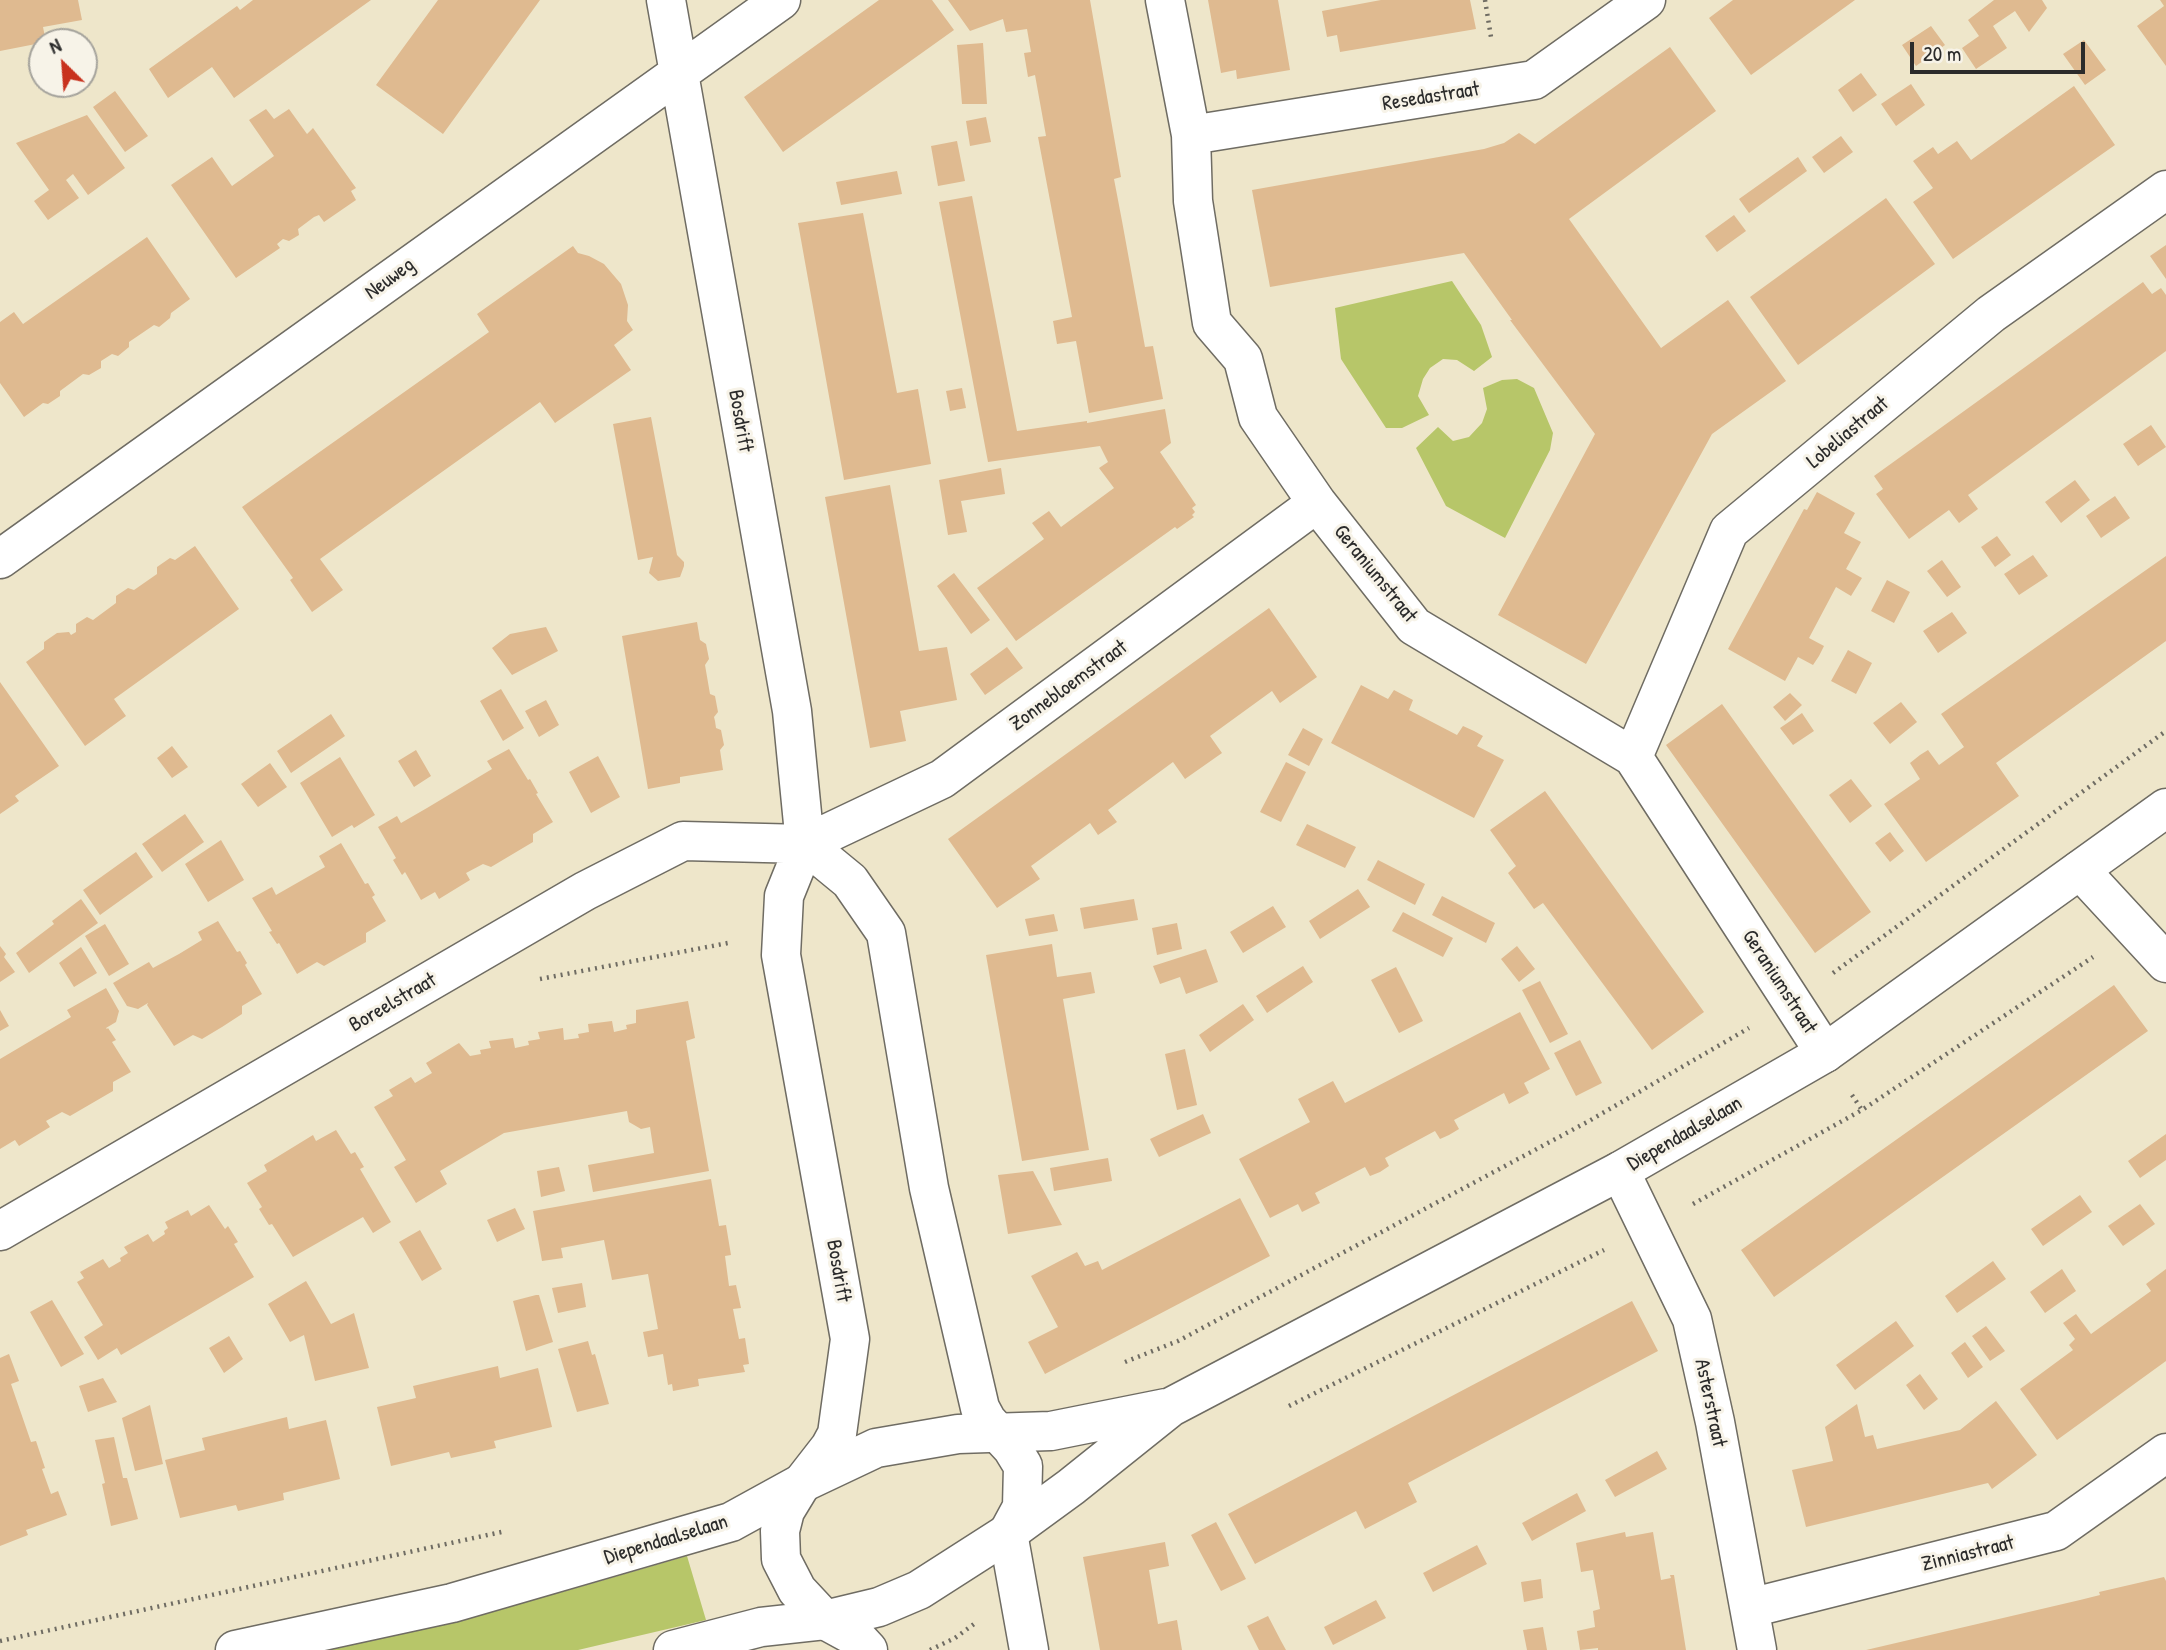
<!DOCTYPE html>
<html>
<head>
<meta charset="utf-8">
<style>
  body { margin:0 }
  #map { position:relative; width:2166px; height:1650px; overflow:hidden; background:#eee6ca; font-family:"Patrick Hand",sans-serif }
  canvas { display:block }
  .north { position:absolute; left:28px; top:28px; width:70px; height:70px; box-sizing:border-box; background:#f7f3e8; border:2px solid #a5a39c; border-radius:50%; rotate:335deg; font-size:19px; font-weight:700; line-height:28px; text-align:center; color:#2b2b2b }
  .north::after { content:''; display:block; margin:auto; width:24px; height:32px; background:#c8321e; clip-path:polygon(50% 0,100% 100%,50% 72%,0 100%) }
  .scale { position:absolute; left:1910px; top:42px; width:175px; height:32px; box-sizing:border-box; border:4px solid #2b2b2b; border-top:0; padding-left:9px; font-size:21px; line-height:24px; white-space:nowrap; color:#2b2b2b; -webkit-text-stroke:5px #f7f3e8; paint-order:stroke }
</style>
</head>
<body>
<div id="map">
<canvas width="2166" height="1650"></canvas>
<div class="north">N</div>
<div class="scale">20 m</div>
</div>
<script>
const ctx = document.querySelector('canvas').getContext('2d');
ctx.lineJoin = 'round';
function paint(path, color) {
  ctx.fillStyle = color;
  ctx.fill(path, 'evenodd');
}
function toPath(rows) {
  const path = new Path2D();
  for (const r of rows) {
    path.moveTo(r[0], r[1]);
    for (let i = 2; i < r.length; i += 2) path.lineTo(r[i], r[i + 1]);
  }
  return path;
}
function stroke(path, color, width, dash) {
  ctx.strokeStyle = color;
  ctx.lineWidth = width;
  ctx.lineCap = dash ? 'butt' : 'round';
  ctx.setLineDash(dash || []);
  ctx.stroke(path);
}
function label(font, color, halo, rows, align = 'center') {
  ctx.font = font + ' "Patrick Hand",sans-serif';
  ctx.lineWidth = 6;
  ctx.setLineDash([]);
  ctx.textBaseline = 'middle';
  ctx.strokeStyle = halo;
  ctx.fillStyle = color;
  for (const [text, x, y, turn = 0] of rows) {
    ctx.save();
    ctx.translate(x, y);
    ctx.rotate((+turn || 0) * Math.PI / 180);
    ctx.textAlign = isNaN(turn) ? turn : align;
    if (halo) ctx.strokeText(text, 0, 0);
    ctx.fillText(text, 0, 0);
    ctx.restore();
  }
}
paint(toPath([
  [1452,281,1481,325,1492,357,1474,371,1457,360,1443,359,1430,368,1423,379,1418,396,1429,415,1402,428,1386,428,1341,359,1335,308],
  [1517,379,1534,388,1553,433,1550,450,1505,538,1446,506,1416,448,1438,427,1453,441,1469,437,1482,423,1487,409,1483,388,1502,380],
  [687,1556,706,1620,578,1650,324,1650,562,1592]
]), '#b7c669');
paint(toPath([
  [0,0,78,0,82,20,43,27,46,42,0,51],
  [253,0,371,0,234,98,212,67,168,98,149,69,237,6,240,10],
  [438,0,540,0,443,134,376,85],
  [879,0,932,0,954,30,783,152,744,97],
  [948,0,1090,0,1121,177,1114,179,1122,221,1145,347,1153,346,1163,399,1089,413,1076,341,1057,344,1053,321,1072,317,1038,137,1046,136,1035,75,1028,77,1024,53,1031,52,1027,29,1006,32,1003,19,970,31],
  [1208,0,1278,0,1290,70,1237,79,1236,70,1221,73],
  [1381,0,1470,0,1476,29,1340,52,1337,35,1327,37,1322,11],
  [1733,0,1855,0,1751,75,1709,18],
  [1994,0,2042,0,2047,8,2029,32,2015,11,1993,26,2007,48,1976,69,1962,48,1979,36,1968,20],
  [2160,0,2166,0,2166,66,2137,26,2164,6],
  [1931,26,1945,45,1916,66,1902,45],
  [2084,40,2106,70,2085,85,2063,54],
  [983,43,987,104,962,104,957,45],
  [1670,47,1716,111,1569,219,1661,348,1728,300,1786,381,1712,434,1586,664,1498,615,1595,434,1510,320,1512,320,1464,253,1270,287,1252,190,1484,149,1504,143,1519,133,1535,144],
  [1861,73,1877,95,1853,112,1838,90],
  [1911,84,1925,105,1896,126,1881,104],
  [2074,86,2115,145,1953,259,1913,202,1933,188,1913,161,1933,147,1938,154,1957,141,1971,160],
  [115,91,148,136,125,152,93,107],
  [266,109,274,119,289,109,307,134,313,128,356,188,351,191,356,200,324,222,319,215,314,217,298,229,299,235,289,241,283,239,277,244,280,248,236,278,171,185,212,157,232,186,274,156,249,120],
  [87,115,125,168,88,195,73,174,66,180,79,198,48,220,34,201,49,190,16,143],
  [986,117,991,142,970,146,966,121],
  [1841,136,1853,152,1824,173,1812,157],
  [957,141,965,181,938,186,931,146],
  [1798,157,1807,171,1749,213,1739,199],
  [897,171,902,194,841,205,836,182],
  [972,196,1017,431,1087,421,1087,423,1165,409,1171,443,1160,452,1196,505,1192,508,1195,512,1192,515,1194,517,1177,529,1175,527,1016,641,977,588,1044,539,1032,523,1049,511,1061,527,1114,488,1099,468,1108,462,1100,446,988,462,939,202],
  [1886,198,1935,264,1798,365,1750,297],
  [863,213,897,393,918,389,931,464,844,480,798,223],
  [1734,215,1746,231,1717,252,1705,236],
  [147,237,190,299,171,313,170,318,159,327,154,325,129,342,129,347,118,356,112,354,101,361,101,368,89,375,83,374,60,391,60,396,48,404,43,403,24,417,0,383,0,322,14,312,23,324],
  [2166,245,2166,279,2150,256],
  [573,246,578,253,589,256,604,264,621,284,628,305,627,321,633,330,614,345,631,370,555,423,540,402,320,559,343,590,312,612,290,580,293,578,242,507,489,332,477,314],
  [2143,282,2152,294,2161,288,2166,295,2166,351,1968,495,1978,509,1959,523,1949,510,1909,539,1876,494,1883,489,1874,476],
  [962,388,966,408,950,411,946,391],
  [651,417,677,555,684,562,684,566,680,577,658,581,649,573,653,557,638,560,613,424],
  [2151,425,2166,447,2138,466,2123,444],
  [1001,468,1005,494,961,501,967,532,948,535,939,480],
  [2075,480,2090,500,2061,523,2045,502],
  [890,485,919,651,947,647,957,700,900,711,906,741,870,748,825,497],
  [1817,492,1855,513,1844,533,1861,542,1846,569,1862,578,1851,596,1836,587,1809,638,1824,646,1819,656,1813,665,1798,657,1785,681,1728,649,1804,509,1807,510],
  [2115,496,2130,518,2101,538,2086,516],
  [1997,536,2011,555,1995,567,1981,547],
  [195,546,239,609,114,699,126,716,85,746,26,662,44,649,44,642,57,633,69,632,71,635,76,632,76,624,87,617,93,620,116,603,116,596,128,588,134,590,157,574,157,567,170,558,175,560],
  [2033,555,2048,576,2019,595,2004,574],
  [2166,556,2166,641,1996,763,2019,796,1926,862,1884,804,1920,779,1910,763,1920,755,1928,750,1939,765,1964,747,1941,714],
  [1942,560,1961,587,1947,597,1927,571],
  [954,573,990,620,971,634,937,586],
  [1887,580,1910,592,1894,623,1871,611],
  [1269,608,1317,677,1280,703,1272,691,1210,736,1222,753,1185,779,1173,762,1108,810,1117,822,1098,835,1090,823,1031,866,1040,879,997,908,948,839],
  [1952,612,1967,633,1938,653,1923,631],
  [697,622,700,640,706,644,709,659,705,665,710,694,715,696,718,712,714,717,715,721,716,728,721,730,724,745,720,750,723,770,680,777,680,783,648,789,622,636],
  [546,627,558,651,512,675,492,648,510,634],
  [1007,647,1023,668,985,695,970,674],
  [1848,650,1872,663,1856,694,1831,681],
  [0,682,59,766,15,796,19,801,0,814],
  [1361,685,1388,699,1394,690,1413,700,1409,710,1457,735,1463,726,1474,731,1483,736,1477,746,1504,760,1474,818,1331,743],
  [501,689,524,728,503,741,480,701],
  [1790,693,1802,705,1785,721,1773,707],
  [546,700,559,725,539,737,525,711],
  [1901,702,1917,722,1890,744,1873,723],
  [1722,704,1871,912,1815,953,1666,745],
  [1802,713,1814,731,1793,745,1780,728],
  [331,714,345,736,291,773,277,751],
  [1303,728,1323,739,1309,766,1288,755],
  [172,746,188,767,172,778,157,758],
  [509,749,528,780,530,779,538,793,536,794,553,822,533,834,533,842,491,867,483,864,466,873,470,880,439,899,435,892,421,900,405,872,402,875,393,860,396,858,378,827,397,816,401,823,427,808,492,769,487,761],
  [416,750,431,776,414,787,398,761],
  [598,756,620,797,591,813,569,772],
  [340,757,375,815,354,828,352,825,332,837,300,783],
  [1286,762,1306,772,1281,822,1260,812],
  [270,763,287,787,258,807,241,784],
  [1851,779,1872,806,1850,823,1829,795],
  [1545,791,1704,1012,1652,1050,1543,903,1534,909,1508,873,1516,866,1490,830],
  [185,814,204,842,162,872,142,844],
  [1307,824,1356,847,1345,868,1296,845],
  [1890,832,1904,851,1890,862,1875,843],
  [221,840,244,880,208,902,185,864],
  [341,843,365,884,368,883,375,895,372,897,386,921,366,933,366,942,324,966,317,962,297,974,279,943,277,944,269,932,272,931,252,898,272,887,276,895,325,867,319,856],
  [136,852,153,877,100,915,83,890],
  [1378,860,1425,884,1415,905,1367,880],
  [1358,889,1370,907,1320,939,1309,921],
  [1442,896,1495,923,1486,943,1432,915],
  [81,899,98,923,29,973,16,953,54,924,52,921],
  [1134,899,1138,920,1084,929,1080,908],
  [1273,906,1286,927,1243,953,1230,932],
  [1403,912,1453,938,1443,957,1392,931],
  [1054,914,1058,931,1029,936,1025,919],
  [218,921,237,952,240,951,247,963,245,965,262,994,242,1006,242,1014,222,1027,202,1039,193,1035,174,1046,147,1005,148,1003,138,1009,127,1006,113,983,149,962,153,968,179,954,202,940,198,932],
  [1177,923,1182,949,1157,955,1152,928],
  [105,924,129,964,109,976,85,936],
  [1052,944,1057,977,1091,972,1095,993,1063,999,1089,1150,1022,1161,986,955],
  [0,946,6,954,4,957,15,972,0,982],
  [1517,946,1535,969,1519,982,1501,959],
  [81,947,97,973,74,987,59,963],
  [1206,949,1218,982,1186,994,1180,977,1160,984,1153,966],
  [1303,966,1313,982,1267,1013,1256,996],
  [1396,967,1423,1021,1399,1033,1371,980],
  [1540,981,1568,1034,1550,1043,1522,990],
  [2114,985,2148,1031,1774,1297,1741,1250],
  [106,988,119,1011,116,1022,106,1028,107,1029,108,1028,116,1040,112,1042,131,1072,113,1082,113,1091,70,1116,62,1112,46,1121,50,1127,19,1146,15,1140,0,1149,0,1059,71,1017,67,1010],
  [688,1001,695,1038,686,1041,709,1171,593,1192,588,1165,654,1153,650,1127,641,1129,629,1122,627,1111,504,1133,440,1171,447,1184,416,1203,394,1167,406,1160,374,1107,393,1096,389,1090,411,1077,415,1083,432,1073,426,1063,459,1043,470,1056,481,1054,480,1050,491,1048,489,1041,513,1038,515,1048,529,1045,528,1041,540,1039,538,1032,563,1028,564,1040,579,1038,578,1034,589,1032,588,1024,612,1021,614,1032,627,1029,626,1025,636,1023,636,1010],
  [1243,1004,1254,1020,1210,1052,1199,1035],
  [0,1010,9,1026,0,1031],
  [1520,1012,1550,1069,1524,1083,1529,1093,1509,1104,1504,1093,1454,1120,1459,1129,1449,1135,1440,1139,1435,1131,1385,1158,1389,1166,1380,1172,1370,1176,1365,1167,1315,1193,1320,1203,1302,1212,1298,1204,1270,1218,1239,1159,1310,1122,1298,1099,1333,1081,1345,1103],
  [1580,1040,1602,1083,1576,1096,1554,1053],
  [1185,1049,1197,1105,1177,1110,1165,1054],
  [1203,1114,1211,1133,1159,1157,1150,1139],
  [336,1130,351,1154,355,1152,364,1167,360,1169,391,1222,373,1233,363,1217,293,1257,272,1224,269,1225,259,1209,262,1207,247,1183,267,1171,264,1165,313,1135,316,1141],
  [2166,1134,2166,1160,2140,1178,2128,1161],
  [1108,1158,1112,1181,1054,1191,1050,1168],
  [559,1167,565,1191,541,1197,537,1171],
  [1033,1171,1062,1225,1008,1234,998,1175],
  [711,1179,719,1226,726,1225,731,1255,725,1256,729,1286,736,1285,741,1308,733,1309,739,1339,745,1338,749,1364,743,1365,745,1372,698,1379,699,1386,673,1391,672,1384,668,1385,663,1354,648,1357,643,1332,658,1329,648,1274,612,1280,604,1240,561,1248,563,1258,542,1261,533,1211],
  [2080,1195,2092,1212,2043,1246,2031,1229],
  [1240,1198,1270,1256,1045,1374,1028,1342,1058,1327,1031,1276,1077,1252,1085,1266,1098,1261,1102,1270],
  [2140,1204,2155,1224,2123,1246,2108,1226],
  [209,1205,225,1229,228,1226,238,1242,234,1244,254,1277,121,1355,117,1348,98,1360,84,1337,103,1325,77,1282,84,1278,80,1272,103,1259,109,1268,121,1261,120,1258,128,1253,124,1247,148,1234,153,1242,165,1234,164,1231,168,1228,165,1222,188,1210,191,1216],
  [515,1208,525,1229,497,1242,487,1220],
  [420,1230,442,1269,422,1281,399,1242],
  [1993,1261,2006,1279,1957,1313,1945,1296],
  [2062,1269,2076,1291,2045,1313,2030,1292],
  [2166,1269,2166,1361,2057,1440,2020,1389,2073,1350,2069,1345,2075,1339,2063,1323,2076,1314,2091,1334,2151,1291,2146,1284],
  [306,1281,331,1324,354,1313,369,1368,315,1381,304,1335,290,1342,268,1304],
  [582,1283,586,1307,558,1313,552,1288],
  [536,1295,539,1295,553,1342,526,1351,513,1301],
  [52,1300,84,1354,61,1367,30,1312],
  [1632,1301,1658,1351,1408,1483,1417,1502,1365,1529,1356,1511,1255,1564,1228,1514],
  [1896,1321,1914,1346,1855,1390,1836,1365],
  [1986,1326,2005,1351,1990,1361,1972,1336],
  [229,1336,243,1359,224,1373,209,1348],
  [588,1341,592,1355,595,1354,609,1404,577,1412,558,1349],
  [1965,1342,1983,1367,1968,1378,1951,1353],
  [9,1354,19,1381,11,1384,31,1442,36,1441,45,1468,42,1469,51,1494,58,1491,67,1515,26,1530,28,1535,0,1546,0,1358],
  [498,1366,500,1378,538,1368,552,1427,494,1441,496,1448,451,1458,449,1452,391,1466,377,1407,416,1398,413,1386],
  [1920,1374,1938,1399,1924,1410,1906,1385],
  [103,1378,117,1402,88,1412,79,1386],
  [1996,1401,2037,1455,1992,1489,1988,1483,1806,1527,1792,1470,1833,1461,1825,1427,1857,1404,1865,1437,1873,1435,1877,1449,1960,1430],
  [150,1405,163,1464,135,1471,122,1418],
  [287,1417,289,1429,326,1420,340,1479,283,1493,284,1500,238,1511,236,1505,180,1518,165,1460,205,1450,202,1438],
  [114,1437,123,1478,127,1478,138,1519,111,1526,102,1484,105,1483,95,1440],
  [1657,1451,1667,1469,1615,1497,1605,1480],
  [1577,1493,1586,1511,1532,1541,1522,1523],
  [1216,1522,1246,1579,1221,1591,1191,1535],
  [1625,1532,1626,1537,1653,1532,1661,1580,1671,1578,1670,1575,1674,1575,1686,1650,1598,1650,1598,1648,1580,1650,1577,1631,1595,1627,1593,1611,1600,1609,1593,1570,1581,1572,1576,1543],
  [1165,1542,1169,1566,1149,1570,1158,1624,1177,1620,1182,1650,1100,1650,1083,1557],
  [1477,1545,1487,1564,1433,1592,1423,1573],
  [2164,1577,2166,1581,2166,1650,1866,1650,2080,1600,2100,1595,2099,1592],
  [1541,1579,1543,1598,1524,1602,1521,1582],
  [1376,1600,1386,1618,1333,1645,1324,1627],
  [1268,1616,1281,1641,1286,1650,1259,1650,1247,1626],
  [1543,1627,1547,1650,1527,1650,1523,1630]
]), '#dfba90');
const minor = toPath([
  [666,0,792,711,805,844,784,896,781,955,850,1339,837,1434,830,1447,802,1483,785,1511,780,1531,781,1559,797,1590,825,1620,856,1637,868,1650],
  [1165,0,1191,135,1193,201,1212,323,1243,359,1258,417,1317,503,1414,626,1633,757,1825,1053],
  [1191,135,1534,80,1646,0],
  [0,559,781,0],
  [1633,757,1729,531,1991,314,2166,190],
  [805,844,850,881,886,933,929,1188,980,1408,987,1421,1012,1448,1023,1466,1022,1507,1008,1533,1029,1650],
  [2080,870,2166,963],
  [1620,1171,1692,1319,1715,1422,1757,1650],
  [0,1231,585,891,683,841,805,844,942,779,1317,503],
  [1750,1608,2056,1531,2166,1453]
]);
const major = toPath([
  [235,1650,452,1603,731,1522,802,1483,876,1448,958,1434,1051,1431,1166,1408],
  [673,1650,761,1627,825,1620,879,1607,919,1590,1008,1533,1071,1487,1171,1407,1620,1171,1825,1053,2166,808]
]);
stroke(minor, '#6f6c63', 41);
stroke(major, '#6f6c63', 41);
stroke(toPath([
  [1485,0,1491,37],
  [1833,973,2166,731],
  [540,979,728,943,729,940],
  [1852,1095,1862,1110],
  [1693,1204,1862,1110,2093,957],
  [1125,1362,1178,1341,1589,1121,1749,1028],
  [1289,1406,1604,1250],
  [0,1641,506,1531],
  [930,1650,955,1638,974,1624]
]), '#6f6c63', 4.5, [2, 5]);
stroke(minor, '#fff', 38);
stroke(major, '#fff', 38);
label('21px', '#2b2b2b', '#f7f3e8', [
  ["Resedastraat",1431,97,-9],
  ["Neuweg",390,279,-36],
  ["Bosdrift",740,421,80],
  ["Lobeliastraat",1848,433,-40],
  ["Geraniumstraat",1375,574,51],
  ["Zonnebloemstraat",1069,686,-36],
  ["Geraniumstraat",1779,982,57],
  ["Boreelstraat",393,1003,-30],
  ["Diependaalselaan",1685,1134,-30],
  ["Bosdrift",838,1271,80],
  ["Asterstraat",1710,1403,78],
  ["Diependaalselaan",666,1540,-17],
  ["Zinniastraat",1968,1554,-14]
]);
</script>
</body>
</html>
